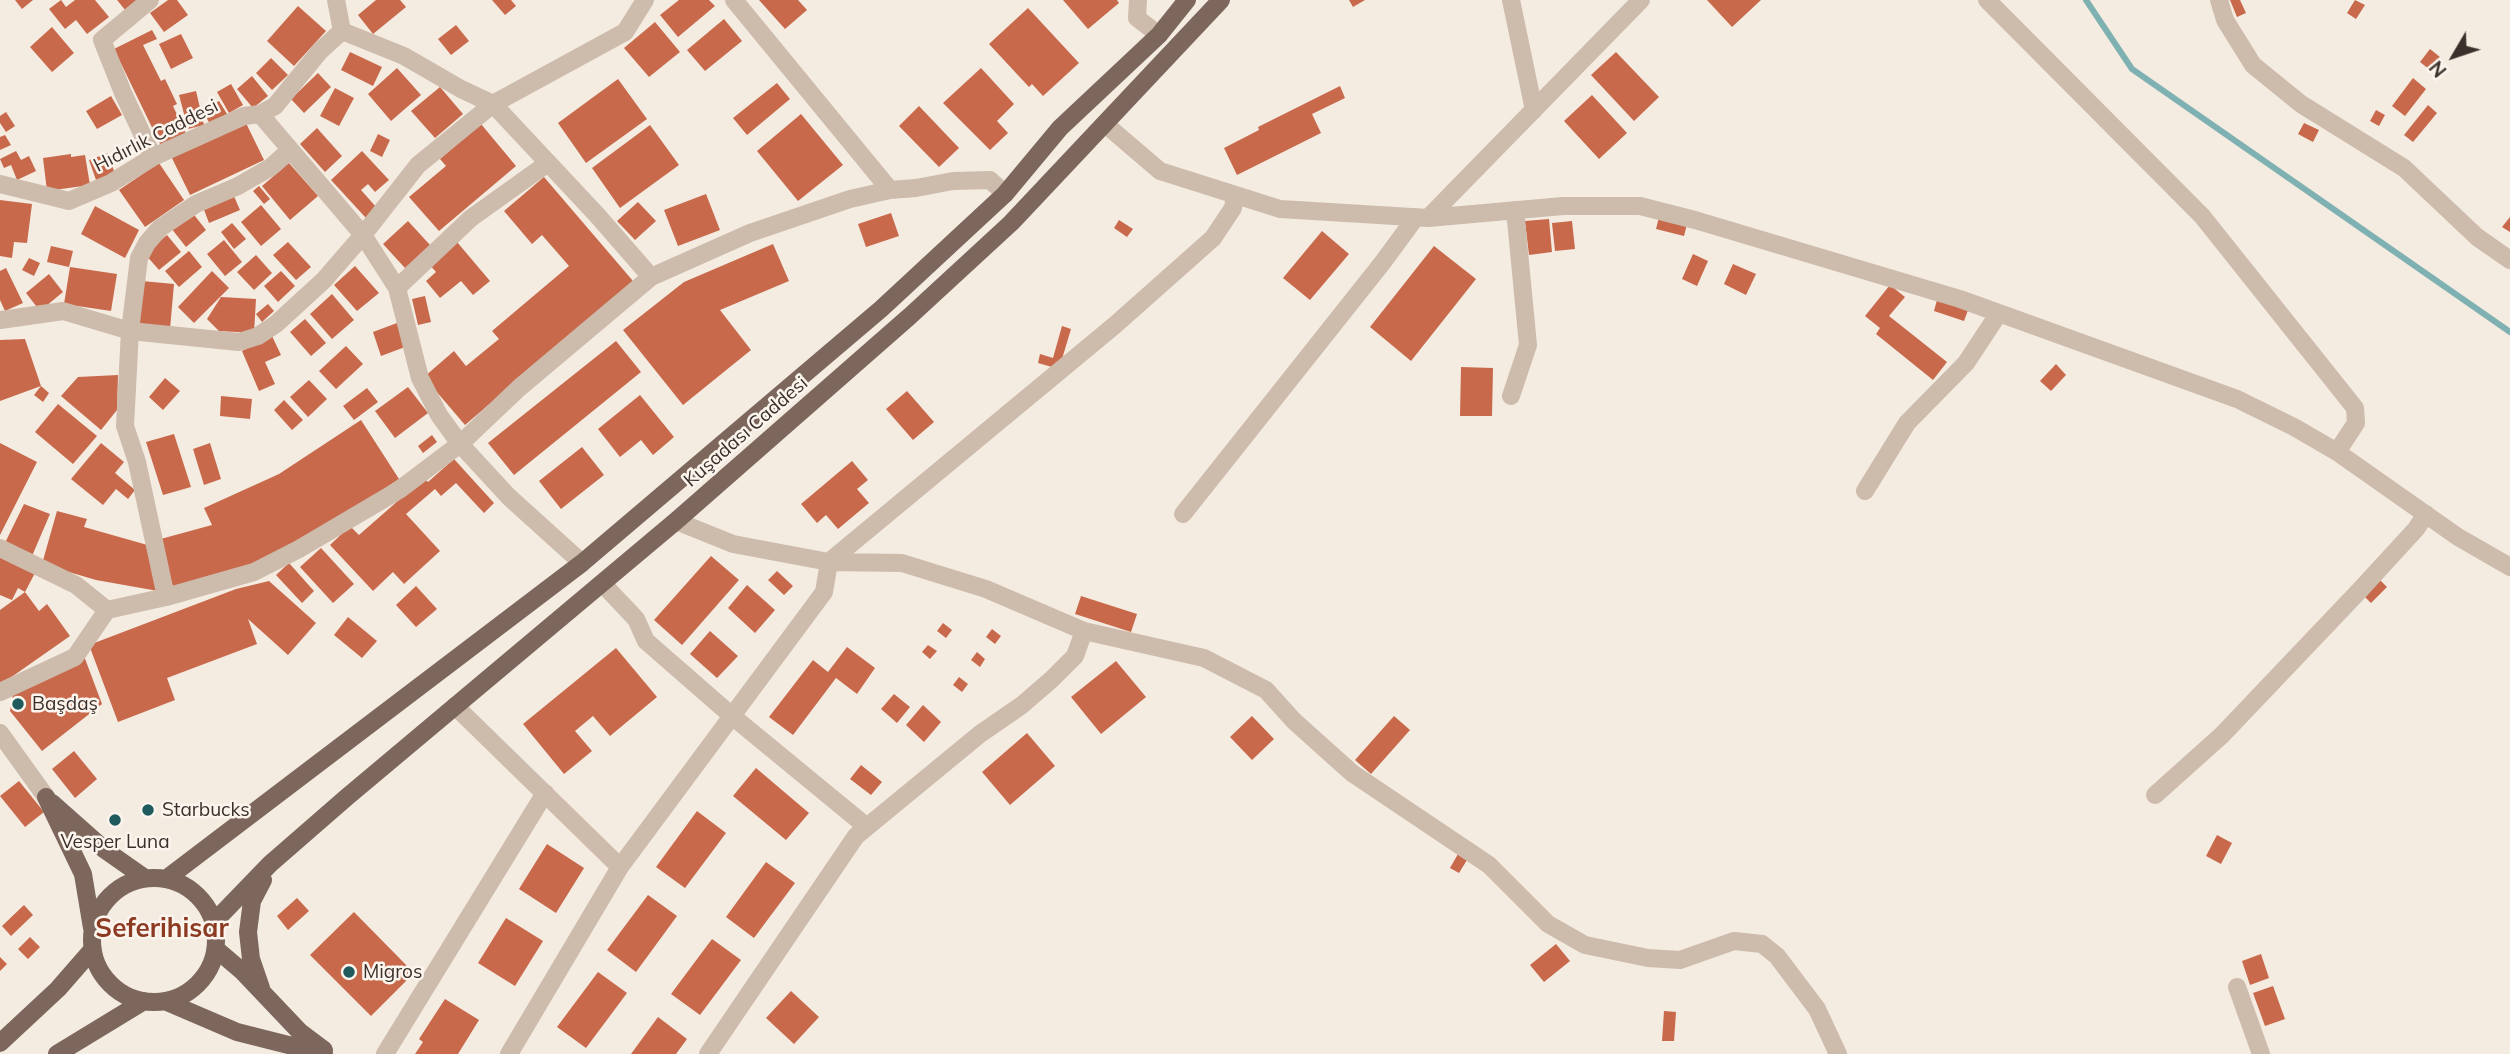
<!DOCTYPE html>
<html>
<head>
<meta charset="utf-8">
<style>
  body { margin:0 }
  #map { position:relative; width:2510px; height:1054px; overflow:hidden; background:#f4ebe1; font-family:Mulish,sans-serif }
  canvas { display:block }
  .north { position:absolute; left:2419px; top:21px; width:70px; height:70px; -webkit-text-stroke:5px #fbf5ee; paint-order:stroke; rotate:231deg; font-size:19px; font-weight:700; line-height:28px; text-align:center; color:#3b302b }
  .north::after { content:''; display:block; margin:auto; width:24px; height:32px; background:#3b302b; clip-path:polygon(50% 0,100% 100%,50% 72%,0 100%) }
</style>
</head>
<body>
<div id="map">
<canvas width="2510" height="1054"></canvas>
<div class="north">N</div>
</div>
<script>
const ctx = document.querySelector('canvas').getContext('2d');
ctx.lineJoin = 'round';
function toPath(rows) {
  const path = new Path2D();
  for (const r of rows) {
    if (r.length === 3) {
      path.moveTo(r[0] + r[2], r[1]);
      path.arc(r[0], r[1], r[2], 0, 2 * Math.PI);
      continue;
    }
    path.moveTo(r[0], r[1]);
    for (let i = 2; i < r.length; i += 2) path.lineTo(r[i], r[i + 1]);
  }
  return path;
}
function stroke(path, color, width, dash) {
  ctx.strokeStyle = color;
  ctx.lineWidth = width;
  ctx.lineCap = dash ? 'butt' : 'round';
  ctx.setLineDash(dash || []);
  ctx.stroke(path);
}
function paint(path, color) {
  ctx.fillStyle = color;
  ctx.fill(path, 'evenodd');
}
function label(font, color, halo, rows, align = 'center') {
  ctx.font = font + ' Mulish,sans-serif';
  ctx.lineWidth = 5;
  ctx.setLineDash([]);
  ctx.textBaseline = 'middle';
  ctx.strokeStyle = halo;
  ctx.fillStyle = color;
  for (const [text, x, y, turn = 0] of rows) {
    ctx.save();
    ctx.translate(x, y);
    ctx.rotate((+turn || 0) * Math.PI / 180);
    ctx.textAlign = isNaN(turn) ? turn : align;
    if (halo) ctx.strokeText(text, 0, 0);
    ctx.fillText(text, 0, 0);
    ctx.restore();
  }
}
stroke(toPath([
  [2086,0,2132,69,2510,332]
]), '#7fb0b2', 6);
paint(toPath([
  [15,0,33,0,22,9],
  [61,0,66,7,75,0,95,0,109,17,87,34,76,20,65,29,49,9],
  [117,0,140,0,126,11],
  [168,0,177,0,188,15,164,32,150,13],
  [376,0,400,0,406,7,373,34,358,15],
  [492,0,511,0,516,6,505,15],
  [679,0,709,0,715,6,678,37,660,15],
  [759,0,798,0,807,10,785,29],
  [1063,0,1117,0,1119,3,1088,29],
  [1349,0,1365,0,1353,7],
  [1707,0,1761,0,1732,27],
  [2230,0,2240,0,2246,13,2237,17],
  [2355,0,2365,5,2356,19,2347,13],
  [298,6,326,31,294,66,267,41],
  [1028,8,1079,63,1043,96,1032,84,1029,87,989,44],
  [724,19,742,41,705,71,687,50],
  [655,22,680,52,649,77,624,48],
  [456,25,469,41,451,55,438,39],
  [52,27,74,53,52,72,30,47],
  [152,30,157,39,143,45,161,81,165,79,177,104,173,106,186,134,161,146,114,49],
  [181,34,193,58,171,69,159,44],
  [2430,49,2440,57,2430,70,2420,62],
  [350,52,382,67,373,86,341,70],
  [1616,52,1659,97,1634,121,1591,75],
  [271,58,288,75,272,90,256,73],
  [397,68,421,95,391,121,368,94],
  [981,68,1014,104,997,121,1008,133,990,150,943,103],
  [318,73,331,87,304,113,291,99],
  [252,76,268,96,253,108,237,89],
  [2413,78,2426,89,2405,116,2392,106],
  [618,79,647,119,586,163,558,123],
  [777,83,790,99,747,135,733,118],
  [231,84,243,105,229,113,217,92],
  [1340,86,1345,98,1312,114,1321,133,1237,175,1224,148,1259,130,1258,127],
  [440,87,463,114,435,138,411,111],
  [335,88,354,98,339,126,320,116],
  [196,91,204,125,188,129,179,95],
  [1592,95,1627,133,1599,159,1564,121],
  [111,96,122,115,97,129,86,111],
  [219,101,227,114,210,124,202,110],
  [2428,105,2437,113,2413,142,2404,135],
  [919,106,959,148,939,167,899,126],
  [2376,110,2385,115,2379,126,2370,121],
  [6,112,15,126,6,132,0,123,0,116],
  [801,114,843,165,798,201,757,151],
  [244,119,264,160,190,195,170,154],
  [2304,123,2319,130,2313,142,2298,134],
  [481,124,516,166,439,231,409,197,446,166,440,159],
  [650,125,679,165,620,208,592,168],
  [317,128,342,156,325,172,300,144],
  [378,134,390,140,382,157,370,151],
  [5,135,11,145,0,150,0,137],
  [16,151,21,160,29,156,36,171,17,180,11,165,4,168,0,159],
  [362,151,389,180,375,192,368,184,361,190,377,208,366,218,331,180],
  [108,153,115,174,96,180,89,160],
  [71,154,71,157,85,155,90,185,47,191,43,158],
  [159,163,184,200,145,227,119,190],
  [289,163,318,196,290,220,262,186],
  [544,177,633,281,465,425,424,377,454,351,466,366,499,339,492,331,569,266,542,235,532,244,504,211],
  [259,186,270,199,264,204,253,191],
  [233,194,240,210,209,223,203,207],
  [706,194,720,230,678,246,664,210],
  [0,200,32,204,27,243,14,242,12,258,0,256],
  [638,202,656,221,635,240,617,221],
  [261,205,281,229,261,246,241,222],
  [95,206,139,230,125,258,81,234],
  [191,211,206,230,186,247,171,228],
  [891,213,899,236,866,247,858,224],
  [1659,217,1687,224,1684,236,1656,229],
  [2510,217,2510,232,2502,227],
  [1549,219,1552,252,1529,255,1525,221],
  [1119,220,1133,229,1127,237,1114,228],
  [408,221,430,245,405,268,383,244],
  [1572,221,1575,249,1555,251,1552,223],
  [232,223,246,239,234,249,221,232],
  [1322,231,1349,254,1310,300,1283,278],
  [167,235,181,252,159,270,145,254],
  [224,240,242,262,225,276,207,254],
  [288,242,311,267,296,280,273,255],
  [457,242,490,281,473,295,461,281,440,298,426,281,436,272,430,265],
  [773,244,789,281,720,310,751,350,683,405,623,330,684,282],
  [51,246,73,251,69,267,47,262],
  [1434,246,1476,279,1411,361,1370,327],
  [189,251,202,267,179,287,165,271],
  [1693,254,1708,261,1697,286,1682,279],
  [256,255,272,273,254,290,237,272],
  [29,258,40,263,34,276,22,270],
  [1733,264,1756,274,1746,295,1724,284],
  [355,266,379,293,357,311,334,285],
  [70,267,117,274,111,311,64,304],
  [6,268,23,303,5,311,0,300,0,271],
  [212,271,229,288,194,323,178,307],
  [281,271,295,286,278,302,264,286],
  [49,274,63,292,40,311,26,293],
  [142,281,174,284,170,329,138,325],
  [1890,285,1905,297,1889,316,1947,362,1933,380,1876,334,1880,328,1865,316],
  [332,294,354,320,332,339,310,314],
  [425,296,431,322,418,325,412,299],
  [221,297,256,299,254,333,219,331,207,319],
  [1937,300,1968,310,1964,321,1934,311],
  [268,304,274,311,262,322,256,314],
  [305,319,326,343,311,356,290,332],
  [397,323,405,347,381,356,373,332],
  [1062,326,1071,329,1059,369,1038,363,1040,354,1053,358],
  [272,336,281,355,265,362,275,384,259,391,242,351],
  [25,339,41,386,49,393,43,402,34,395,41,386,0,401,0,340],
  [616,341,641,372,514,475,488,443],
  [346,346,363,364,336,389,319,371],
  [2056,364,2066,375,2051,391,2040,381],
  [1461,367,1493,368,1492,416,1460,416],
  [118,375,117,410,101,430,61,396,78,377],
  [165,378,180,391,163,410,149,397],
  [309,380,327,399,308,417,290,397],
  [408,387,428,413,395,438,375,411],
  [367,388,378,402,354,420,343,406],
  [907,391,934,422,913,440,886,409],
  [640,395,674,437,653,455,641,440,620,457,598,429],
  [221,396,252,399,250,419,220,416],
  [284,400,303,420,292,430,274,410],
  [58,404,97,436,73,464,35,432],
  [361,420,399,479,309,538,252,564,174,590,157,540,212,525,204,508,279,474],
  [174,434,191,487,163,495,146,442],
  [432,435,437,442,423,453,418,446],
  [0,443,37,462,0,535],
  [101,443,124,462,115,473,135,490,128,499,116,489,103,505,71,479],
  [210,443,221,479,204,485,193,449],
  [582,447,604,475,561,509,539,481],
  [454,459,494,503,484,513,456,483,441,496,435,489,406,514,440,551,404,584,393,572,373,591,330,545,350,526,359,535,424,478,428,482],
  [852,461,868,480,857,489,869,503,838,529,826,515,817,523,801,504],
  [24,504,50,514,32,556,4,545],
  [57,511,87,519,84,527,151,546,158,591,96,580,42,564],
  [321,548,354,584,333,603,300,567],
  [0,555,35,573,25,592,39,611,47,604,70,636,0,685,0,610,25,592,18,588,12,600,0,595],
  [711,556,739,580,682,645,654,620],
  [289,563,314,591,302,603,276,575],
  [777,571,793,586,784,595,768,580],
  [2380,580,2387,587,2371,603,2364,596],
  [269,581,316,623,288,655,248,619,257,644,167,678,175,700,118,722,89,645,236,589],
  [747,585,775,610,755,633,728,608],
  [416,586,437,609,416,627,396,605],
  [1081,596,1137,614,1131,632,1075,614],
  [348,617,377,641,362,658,334,635],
  [943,623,952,630,946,638,937,631],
  [992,629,1001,636,995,644,986,637],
  [710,631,738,656,717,678,690,654],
  [928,645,937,651,930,659,922,652],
  [847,647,875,668,857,694,836,678,793,735,769,717,813,660,828,672],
  [616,648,657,697,610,736,593,716,575,731,592,751,564,774,523,724],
  [977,652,985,659,980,667,971,660],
  [84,656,102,704,42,751,10,711,13,694],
  [1116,661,1146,697,1101,734,1071,697],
  [959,677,968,684,962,692,953,685],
  [894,694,910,707,897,723,881,709],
  [923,705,941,722,924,742,906,725],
  [1252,716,1274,739,1252,760,1230,737],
  [1394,716,1410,730,1371,774,1355,760],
  [1027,733,1055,766,1010,805,982,772],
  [74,751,97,779,75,798,52,769],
  [861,765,882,782,871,795,850,779],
  [756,768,809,813,786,840,733,796],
  [19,781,44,812,25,827,0,796],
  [697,811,726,833,685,888,656,867],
  [2217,835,2232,843,2221,864,2206,856],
  [547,844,584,868,556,913,519,889],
  [1458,854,1467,860,1459,873,1450,868],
  [766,862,795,883,754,938,726,917],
  [648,895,677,916,636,972,607,950],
  [297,898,309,911,288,930,277,916],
  [24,905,33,915,11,936,2,926],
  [354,912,414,973,371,1016,310,955],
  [506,918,543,941,515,986,478,963],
  [30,937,40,947,28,959,18,949],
  [712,939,741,960,700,1015,671,994],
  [1556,944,1570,961,1544,982,1530,965],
  [2261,954,2269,978,2250,985,2242,961],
  [0,957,7,964,0,971],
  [598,972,627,993,586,1048,557,1027],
  [2273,986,2285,1019,2265,1026,2253,993],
  [791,991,819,1017,794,1044,766,1018],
  [445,999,479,1020,458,1054,415,1054,423,1042,419,1039],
  [1664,1011,1676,1012,1674,1041,1662,1041],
  [658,1017,687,1039,676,1054,631,1054]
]), '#c8694b');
stroke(toPath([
  [150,0,102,40,123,93,153,157],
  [336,0,342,31],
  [734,0,890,190],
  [1138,0,1137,18,1159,35],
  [1511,0,1534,110],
  [1987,0,2202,216,2355,408,2356,423,2337,452],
  [2219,0,2225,20,2253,65,2301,104,2404,168,2477,237,2510,260],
  [342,31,404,56,461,89,493,104,597,215,651,277],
  [260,114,363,235,397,288,420,378,439,415,460,444,509,497,582,563],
  [1105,124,1160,171,1280,209,1428,218,1563,206,1640,206,1695,220,1960,299,2237,399,2294,427,2337,452,2458,537,2510,567],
  [0,184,69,201,111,183,153,157,244,116,260,114,275,106,320,51,342,31],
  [1428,218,1641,0],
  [397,288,471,218,548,163],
  [0,320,63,311,130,331,239,342,258,336,276,324,324,280,363,235,418,165,493,104,625,32,645,0],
  [1511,396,1528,345,1515,210],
  [1865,491,1907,423,1966,363,1999,313],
  [1183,514,1383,262,1416,217],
  [676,521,733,544,829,562,902,563,986,589,1084,631,1204,658,1266,690,1294,721,1352,773,1489,865,1548,924,1585,945,1648,958,1680,960,1734,941,1762,944,1777,956,1817,1009,1838,1054],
  [0,548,76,585,107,610],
  [602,583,636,619,646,641,732,716,867,827],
  [166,597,137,462,125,426,130,331,139,258,147,243,160,228,196,204,238,186,271,167,290,150],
  [0,692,75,657,107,610,166,597,254,572,299,549,399,490,460,444,519,388,651,277,750,233,850,199,890,190,916,188,953,181,990,180,1005,194],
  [455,706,620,867],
  [0,733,46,797],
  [2155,795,2222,735,2360,590,2416,529,2426,514],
  [2237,987,2261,1054],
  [385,1054,545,793],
  [509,1054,620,867,824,592,829,562,1115,325,1213,238,1233,208,1235,195],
  [708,1054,856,836,980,734,1022,705,1052,679,1075,656,1084,631]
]), '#cdbbac', 18);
stroke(toPath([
  [46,797,83,874,92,928],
  [52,803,105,850,145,878],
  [154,940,62],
  [166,879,582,563,881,309,1005,194,1060,128,1159,35,1187,0],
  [214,922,270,864,347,797,676,521,910,316,1011,223,1221,0],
  [216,949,243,972,300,1032,324,1050],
  [261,988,251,959,248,932,252,901,263,880],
  [167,1002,237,1032,324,1054],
  [0,1043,58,989,92,950],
  [57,1054,144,1001]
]), '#7d675c', 18);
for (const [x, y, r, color] of [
  [18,704,7,"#1f5a5e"],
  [148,810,7,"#1f5a5e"],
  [115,820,7,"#1f5a5e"],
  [349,972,7,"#1f5a5e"]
]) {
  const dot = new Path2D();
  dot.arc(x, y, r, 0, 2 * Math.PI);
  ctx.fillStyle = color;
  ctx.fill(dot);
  stroke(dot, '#fbf5ee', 2.5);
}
label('19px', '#3b302b', '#fbf5ee', [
  ["Hıdırlık Caddesi",156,136,-27],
  ["Kuşadası Caddesi",746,432,-41]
]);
label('19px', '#3b302b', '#fbf5ee', [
  ["Başdaş",32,704],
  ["Starbucks",162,810],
  ["Vesper Luna",115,842,"center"],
  ["Migros",363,972]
], 'left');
label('bold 26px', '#8c3b22', '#fbf5ee', [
  ["Seferihisar",162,929]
]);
</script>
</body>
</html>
